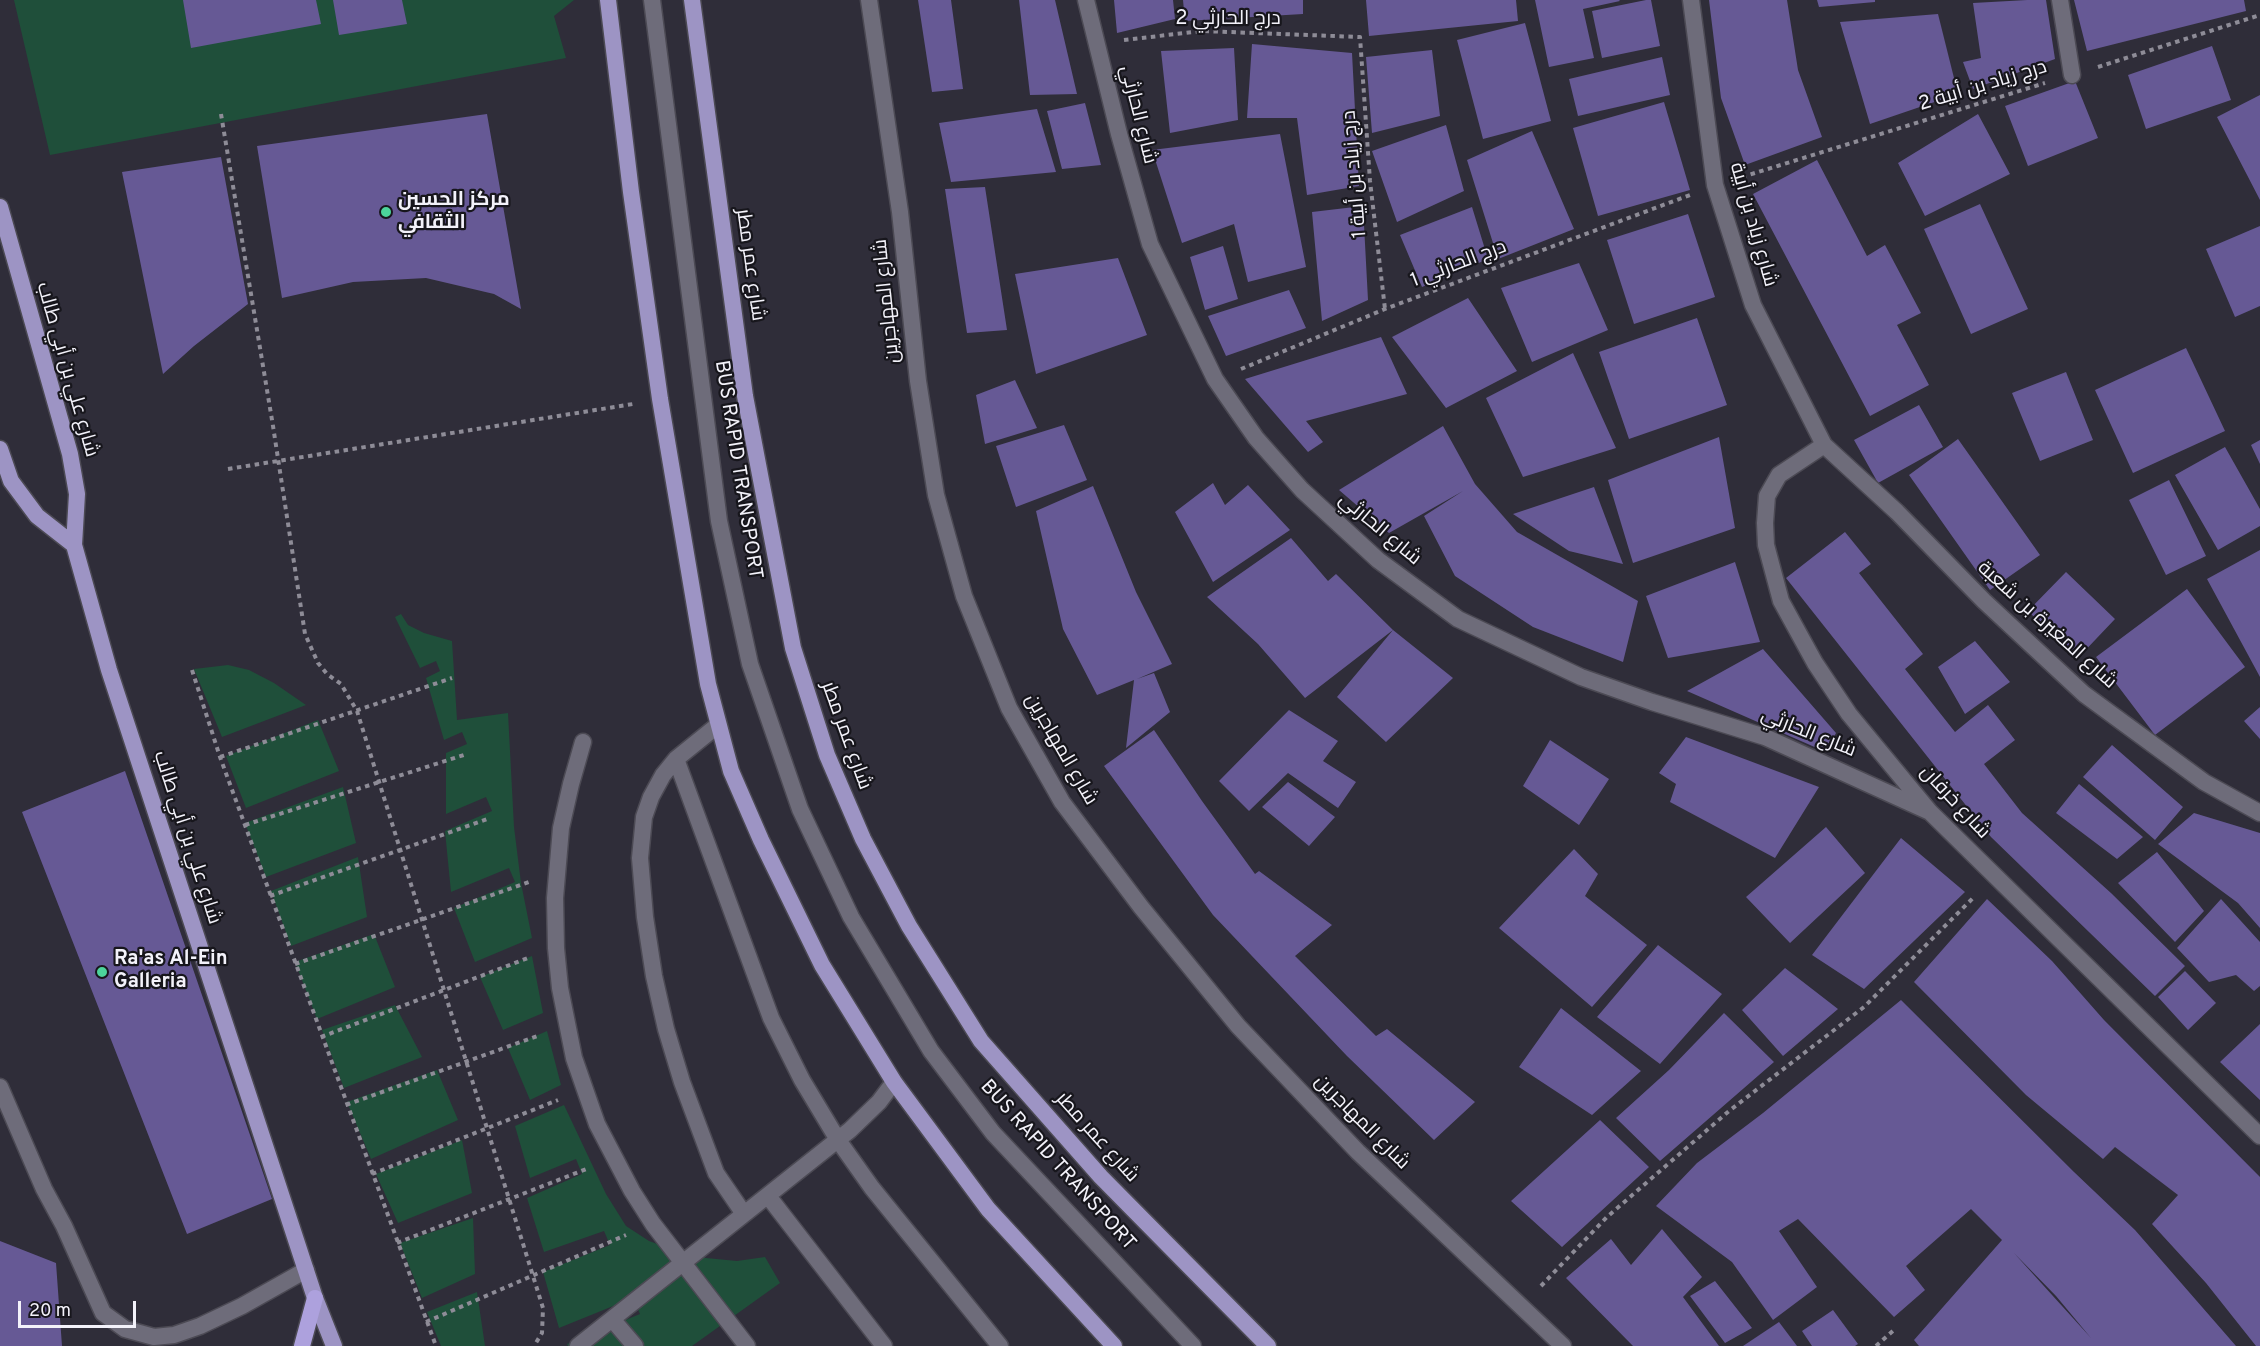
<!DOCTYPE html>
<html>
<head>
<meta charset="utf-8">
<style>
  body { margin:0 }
  #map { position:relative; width:2260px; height:1346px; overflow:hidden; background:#2f2d39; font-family:Overpass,sans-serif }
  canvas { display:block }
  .scale { position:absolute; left:18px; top:1301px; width:118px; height:27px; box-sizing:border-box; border:3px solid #f3f2fa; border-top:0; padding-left:8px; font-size:18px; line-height:21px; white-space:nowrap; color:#f3f2fa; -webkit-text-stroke:4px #17161c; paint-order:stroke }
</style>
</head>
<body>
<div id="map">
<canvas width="2260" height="1346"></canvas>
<div class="scale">20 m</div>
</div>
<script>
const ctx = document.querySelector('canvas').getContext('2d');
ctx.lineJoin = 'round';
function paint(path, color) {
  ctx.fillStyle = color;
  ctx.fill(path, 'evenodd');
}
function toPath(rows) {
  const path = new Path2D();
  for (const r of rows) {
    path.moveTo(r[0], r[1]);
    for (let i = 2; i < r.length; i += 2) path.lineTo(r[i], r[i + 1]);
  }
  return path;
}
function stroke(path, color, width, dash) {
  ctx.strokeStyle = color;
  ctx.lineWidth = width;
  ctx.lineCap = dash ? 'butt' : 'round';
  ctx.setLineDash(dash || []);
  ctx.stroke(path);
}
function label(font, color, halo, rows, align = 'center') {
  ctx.font = font + ' Overpass,Cairo,sans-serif';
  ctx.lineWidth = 4.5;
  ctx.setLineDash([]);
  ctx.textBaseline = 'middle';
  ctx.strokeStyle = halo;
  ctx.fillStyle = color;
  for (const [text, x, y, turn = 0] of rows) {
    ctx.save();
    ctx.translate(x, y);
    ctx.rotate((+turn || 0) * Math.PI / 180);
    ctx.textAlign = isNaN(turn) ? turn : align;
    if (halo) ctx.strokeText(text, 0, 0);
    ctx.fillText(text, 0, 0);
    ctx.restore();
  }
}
paint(toPath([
  [14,0,574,0,554,16,566,58,50,155],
  [401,614,408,625,424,633,452,641,457,720,508,713,514,827,521,883,532,938,475,962,454,908,515,882,509,868,451,892,445,831,492,811,486,797,446,814,446,753,467,744,462,732,444,740,426,678,440,671,436,661,420,668,395,617],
  [228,665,249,670,274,683,306,705,222,737,194,669],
  [318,720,339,771,246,808,226,756],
  [343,787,356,843,266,877,245,823],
  [358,857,367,917,291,946,271,891],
  [374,934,395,987,317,1019,295,962],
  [532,956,543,1013,503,1030,480,977],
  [395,1005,422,1057,344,1088,322,1030],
  [547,1031,561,1085,530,1100,508,1048],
  [437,1070,458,1120,371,1159,347,1102],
  [564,1105,606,1194,626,1226,649,1241,677,1251,706,1258,737,1261,765,1257,780,1283,692,1346,568,1346,567,1344,640,1314,633,1298,559,1328,543,1272,610,1245,604,1231,544,1252,527,1198,582,1174,576,1159,530,1178,515,1126],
  [462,1140,472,1193,398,1223,376,1174],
  [473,1218,475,1274,422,1298,400,1243],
  [477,1292,485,1346,441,1346,427,1312]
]), '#1f4f3a');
paint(toPath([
  [183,0,316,0,321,24,191,48],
  [333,0,402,0,407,24,339,35],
  [918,0,951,0,963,89,932,92],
  [1019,0,1055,0,1077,94,1030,95],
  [1114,0,1173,0,1175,19,1117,33],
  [1183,0,1303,0,1303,14,1185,21],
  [1366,0,1516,0,1518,21,1369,36],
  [1535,0,1619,0,1620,1,1583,9,1594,58,1549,67],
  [1646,0,1651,0,1660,46,1602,58,1592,11],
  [1709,0,1787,0,1798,70,1822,137,1745,165,1721,98],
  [1817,0,1875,0,1875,2,1819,7],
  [2027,0,2046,0,2055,59,1973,89,1963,62,1981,58,1973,3],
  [2074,0,2244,0,2246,11,2087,51],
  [1938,14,1958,94,1870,124,1840,22],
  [1525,23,1551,121,1483,139,1457,40],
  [1252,44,1352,53,1359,186,1307,195,1297,118,1247,118],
  [2212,46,2231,100,2146,129,2128,75],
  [1234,48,1238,120,1170,133,1161,51],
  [1432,50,1440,116,1372,133,1366,57],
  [1662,57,1670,95,1578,116,1569,79],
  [2075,81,2098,138,2028,166,2005,106],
  [2260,95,2260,200,2217,117],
  [1664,102,1690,190,1598,216,1573,128],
  [1085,103,1101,165,1062,169,1047,111],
  [1037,109,1056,172,951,182,939,123],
  [487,114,521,309,494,294,426,278,353,282,282,298,257,146],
  [1978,114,2010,174,1925,216,1898,163],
  [1446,125,1464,191,1397,222,1372,151],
  [1532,131,1574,229,1498,259,1467,160],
  [1280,134,1306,267,1248,282,1234,224,1182,243,1152,150],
  [221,157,248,304,194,346,163,374,122,172],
  [1817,160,1867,256,1885,245,1921,313,1897,325,1929,385,1870,416,1753,194],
  [985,187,1007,330,967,333,945,189],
  [1980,204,2028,309,1971,334,1924,229],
  [1363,206,1368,300,1322,321,1312,212],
  [1472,207,1488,259,1422,287,1400,235],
  [1688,214,1715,297,1634,324,1607,240],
  [2260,226,2260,306,2235,317,2206,249],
  [1223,246,1238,299,1205,310,1190,257],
  [1118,258,1147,335,1036,374,1015,274],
  [1579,263,1608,330,1532,362,1501,288],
  [1289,290,1306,328,1226,356,1208,316],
  [1468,298,1517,371,1446,408,1392,337],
  [1697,318,1727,405,1629,439,1599,352],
  [1381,337,1407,394,1306,421,1323,442,1308,452,1245,379],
  [2186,348,2225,431,2133,473,2095,390],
  [1573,353,1616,448,1523,477,1486,398],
  [2066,372,2093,440,2040,461,2012,393],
  [1015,380,1037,428,985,444,976,395],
  [1919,405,1943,447,1878,483,1854,440],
  [1064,425,1087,480,1016,507,996,446],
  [1443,426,1475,484,1517,532,1638,601,1623,662,1533,627,1455,576,1424,516,1463,491,1389,533,1339,490],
  [1719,437,1735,528,1633,563,1608,480],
  [1958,439,2040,555,1990,590,1909,475],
  [2260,440,2260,464,2251,445],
  [2225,447,2260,509,2260,526,2218,550,2175,475],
  [2169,480,2206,556,2166,575,2129,500],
  [1213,483,1225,505,1248,485,1290,530,1213,582,1175,512],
  [1093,486,1136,592,1172,664,1137,679,1154,673,1170,712,1126,748,1134,680,1097,695,1063,629,1036,511],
  [1594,487,1623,564,1569,551,1513,514],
  [1845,532,1871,564,1859,573,1923,654,1905,669,1955,732,1988,705,2015,740,1984,764,2022,813,2111,893,2185,966,2155,996,1991,837,1786,578],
  [1291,538,1328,581,1336,574,1393,630,1305,698,1258,644,1207,597],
  [2260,550,2260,677,2207,579],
  [1735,562,1760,642,1668,658,1646,596],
  [2066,572,2115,619,2077,659,2028,611],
  [2187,589,2245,667,2155,735,2096,657],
  [1393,630,1453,678,1386,742,1337,697],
  [1975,641,2010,682,1965,714,1938,667],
  [1763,649,1836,733,1826,752,1687,691],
  [2260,707,2260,739,2244,721],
  [1289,710,1338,741,1323,761,1356,782,1338,808,1288,773,1249,811,1219,781],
  [1154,730,1202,801,1255,874,1259,871,1332,925,1295,956,1376,1036,1387,1029,1475,1102,1434,1140,1347,1056,1213,915,1104,766],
  [1686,737,1819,787,1775,858,1670,802,1676,784,1659,773],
  [1550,740,1609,779,1579,825,1523,786],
  [2112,745,2183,807,2155,840,2083,777],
  [125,771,272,1199,187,1234,22,812],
  [1288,782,1335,817,1309,846,1262,807],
  [2079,784,2143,837,2117,859,2056,813],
  [2194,813,2260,833,2260,928,2238,903,2158,844],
  [1826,827,1865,873,1790,943,1746,897],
  [1901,838,1965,892,1864,989,1812,955],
  [1574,849,1598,874,1585,896,1647,945,1592,1007,1499,928],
  [2157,852,2204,911,2175,942,2118,883],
  [1987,899,2052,961,2104,1020,2260,1177,2260,1346,2256,1346,2206,1283,2152,1224,2178,1195,2115,1147,2103,1159,2026,1095,1914,982],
  [2221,899,2260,942,2260,986,2254,991,2236,975,2209,982,2177,948],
  [1658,945,1722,994,1660,1064,1597,1017],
  [1785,968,1838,1009,1783,1056,1742,1010],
  [2185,971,2216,1003,2188,1030,2158,997],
  [1901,1000,2074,1172,2135,1230,2236,1346,1919,1346,1914,1340,2002,1240,1971,1209,1906,1266,1925,1290,1894,1317,1798,1219,1779,1231,1817,1287,1773,1320,1732,1262,1656,1206,1697,1163,1763,1113],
  [2014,1253,2056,1296,2091,1338],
  [1561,1008,1641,1071,1592,1115,1519,1067],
  [1724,1013,1774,1062,1660,1161,1616,1118,1669,1070],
  [2260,1024,2260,1100,2220,1062],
  [1600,1120,1649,1167,1562,1247,1511,1201],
  [1662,1229,1702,1277,1683,1297,1719,1346,1633,1346,1566,1278,1611,1239,1631,1265],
  [0,1241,56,1263,62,1346,0,1346],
  [1715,1281,1752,1328,1725,1343,1690,1296],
  [1833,1310,1858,1344,1855,1346,1812,1346,1802,1331],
  [1779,1322,1797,1346,1743,1346]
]), '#665995');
const service = toPath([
  [652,0,719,521,750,664,800,809,851,917,931,1051,993,1133,1193,1346],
  [2060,0,2072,75],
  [718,725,676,759,663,775,651,797,644,817,640,858,645,917,654,976,666,1029,682,1082,716,1173,744,1214],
  [583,742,571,784,561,828,555,898,556,948,560,988,574,1058,597,1124,632,1191,653,1224,747,1346],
  [676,759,771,1018,802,1080,838,1140,872,1188,1000,1346],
  [0,1087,44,1189,64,1226,103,1313,125,1329,154,1337,174,1335,200,1326,242,1306,306,1270],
  [768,1196,884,1346],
  [612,1319,635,1346],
  [578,1346,850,1130,879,1102,894,1082]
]);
const minor = toPath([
  [869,0,900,212,918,381,936,495,964,596,1009,708,1062,802,1141,907,1238,1026,1358,1152,1563,1346],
  [1086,0,1119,134,1150,244,1215,379,1256,438,1302,490,1378,560,1458,619,1581,677,1652,702,1765,737,1930,812],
  [1691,0,1715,185,1753,305,1824,445,1897,512,1984,601,2084,694,2204,782,2260,813],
  [1824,445,1779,475,1767,496,1765,523,1766,545,1781,601,1815,663,1849,714,1930,812,2260,1136]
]);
const primary = toPath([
  [608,0,631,192,660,399,708,684,731,771,761,840,822,965,894,1082,988,1209,1114,1346],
  [692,0,745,396,793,648,827,755,863,839,909,926,981,1041,1101,1177,1268,1346],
  [0,207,70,454,77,494,74,545,109,670,315,1298,334,1346],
  [0,449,11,481,37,516,74,545]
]);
const trunk = toPath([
  [302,1346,315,1298]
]);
stroke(service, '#4c4a54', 19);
stroke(minor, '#4c4a54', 19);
stroke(primary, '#4c4a54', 19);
stroke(trunk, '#4c4a54', 19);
stroke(toPath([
  [1124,40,1202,31,1360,37,1370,181,1385,309],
  [2098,67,2260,15],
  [221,114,273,426,305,634,318,663,327,674,341,684,357,711,543,1308,542,1333,534,1346],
  [1742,177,2045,83],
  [1241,369,1385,309,1690,195],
  [228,469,633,404],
  [192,670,220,757,436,1346],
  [220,757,452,678],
  [245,825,467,754],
  [270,896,490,818],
  [295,964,529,882],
  [321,1037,528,958],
  [346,1105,540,1035],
  [372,1174,558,1100],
  [397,1243,589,1168],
  [1541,1286,1607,1217,1729,1111,1864,1007,1974,897],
  [426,1322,626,1235],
  [1876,1346,1894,1330]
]), '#8e8c97', 4, [4.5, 4.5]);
stroke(service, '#6e6c7a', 16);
stroke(minor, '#6e6c7a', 16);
stroke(primary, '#9d94c4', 16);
stroke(trunk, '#ada1dd', 16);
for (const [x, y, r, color] of [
  [386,212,6,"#4cd49b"],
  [102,972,6,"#4cd49b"]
]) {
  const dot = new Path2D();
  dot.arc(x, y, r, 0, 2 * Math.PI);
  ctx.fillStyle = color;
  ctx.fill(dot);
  stroke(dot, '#17161c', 2);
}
label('20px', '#f3f2fa', '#17161c', [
  ["درج الحارثي 2",1228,20],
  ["درج زياد بن أبية 2",1983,87,-17],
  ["شارع الحارثي",1137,115,76],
  ["درج زياد بن أبية 1",1356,174,-95],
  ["شارع زياد بن أبية",1752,225,74],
  ["شارع عمر مطر",749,265,82],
  ["درج الحارثي 1",1459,265,-21],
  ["شارع المهاجرين",888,301,-96],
  ["شارع علي بن أبي طالب",66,370,74],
  ["BUS RAPID TRANSPORT",737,470,81],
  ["شارع الحارثي",1379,530,40],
  ["شارع المغيرة بن شعبة",2046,626,42],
  ["شارع الحارثي",1808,734,22],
  ["شارع عمر مطر",845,736,70],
  ["شارع المهاجرين",1060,750,60],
  ["شارع خرفان",1954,803,47],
  ["شارع علي بن أبي طالب",186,838,72],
  ["شارع المهاجرين",1361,1123,45],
  ["شارع عمر مطر",1096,1138,48],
  ["BUS RAPID TRANSPORT",1057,1166,48]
]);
label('bold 20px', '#f3f2fa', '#17161c', [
  ["مركز الحسين",398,201],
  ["الثقافي",398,224],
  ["Ra'as Al-Ein",114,960],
  ["Galleria",114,983]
], 'left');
</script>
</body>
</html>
